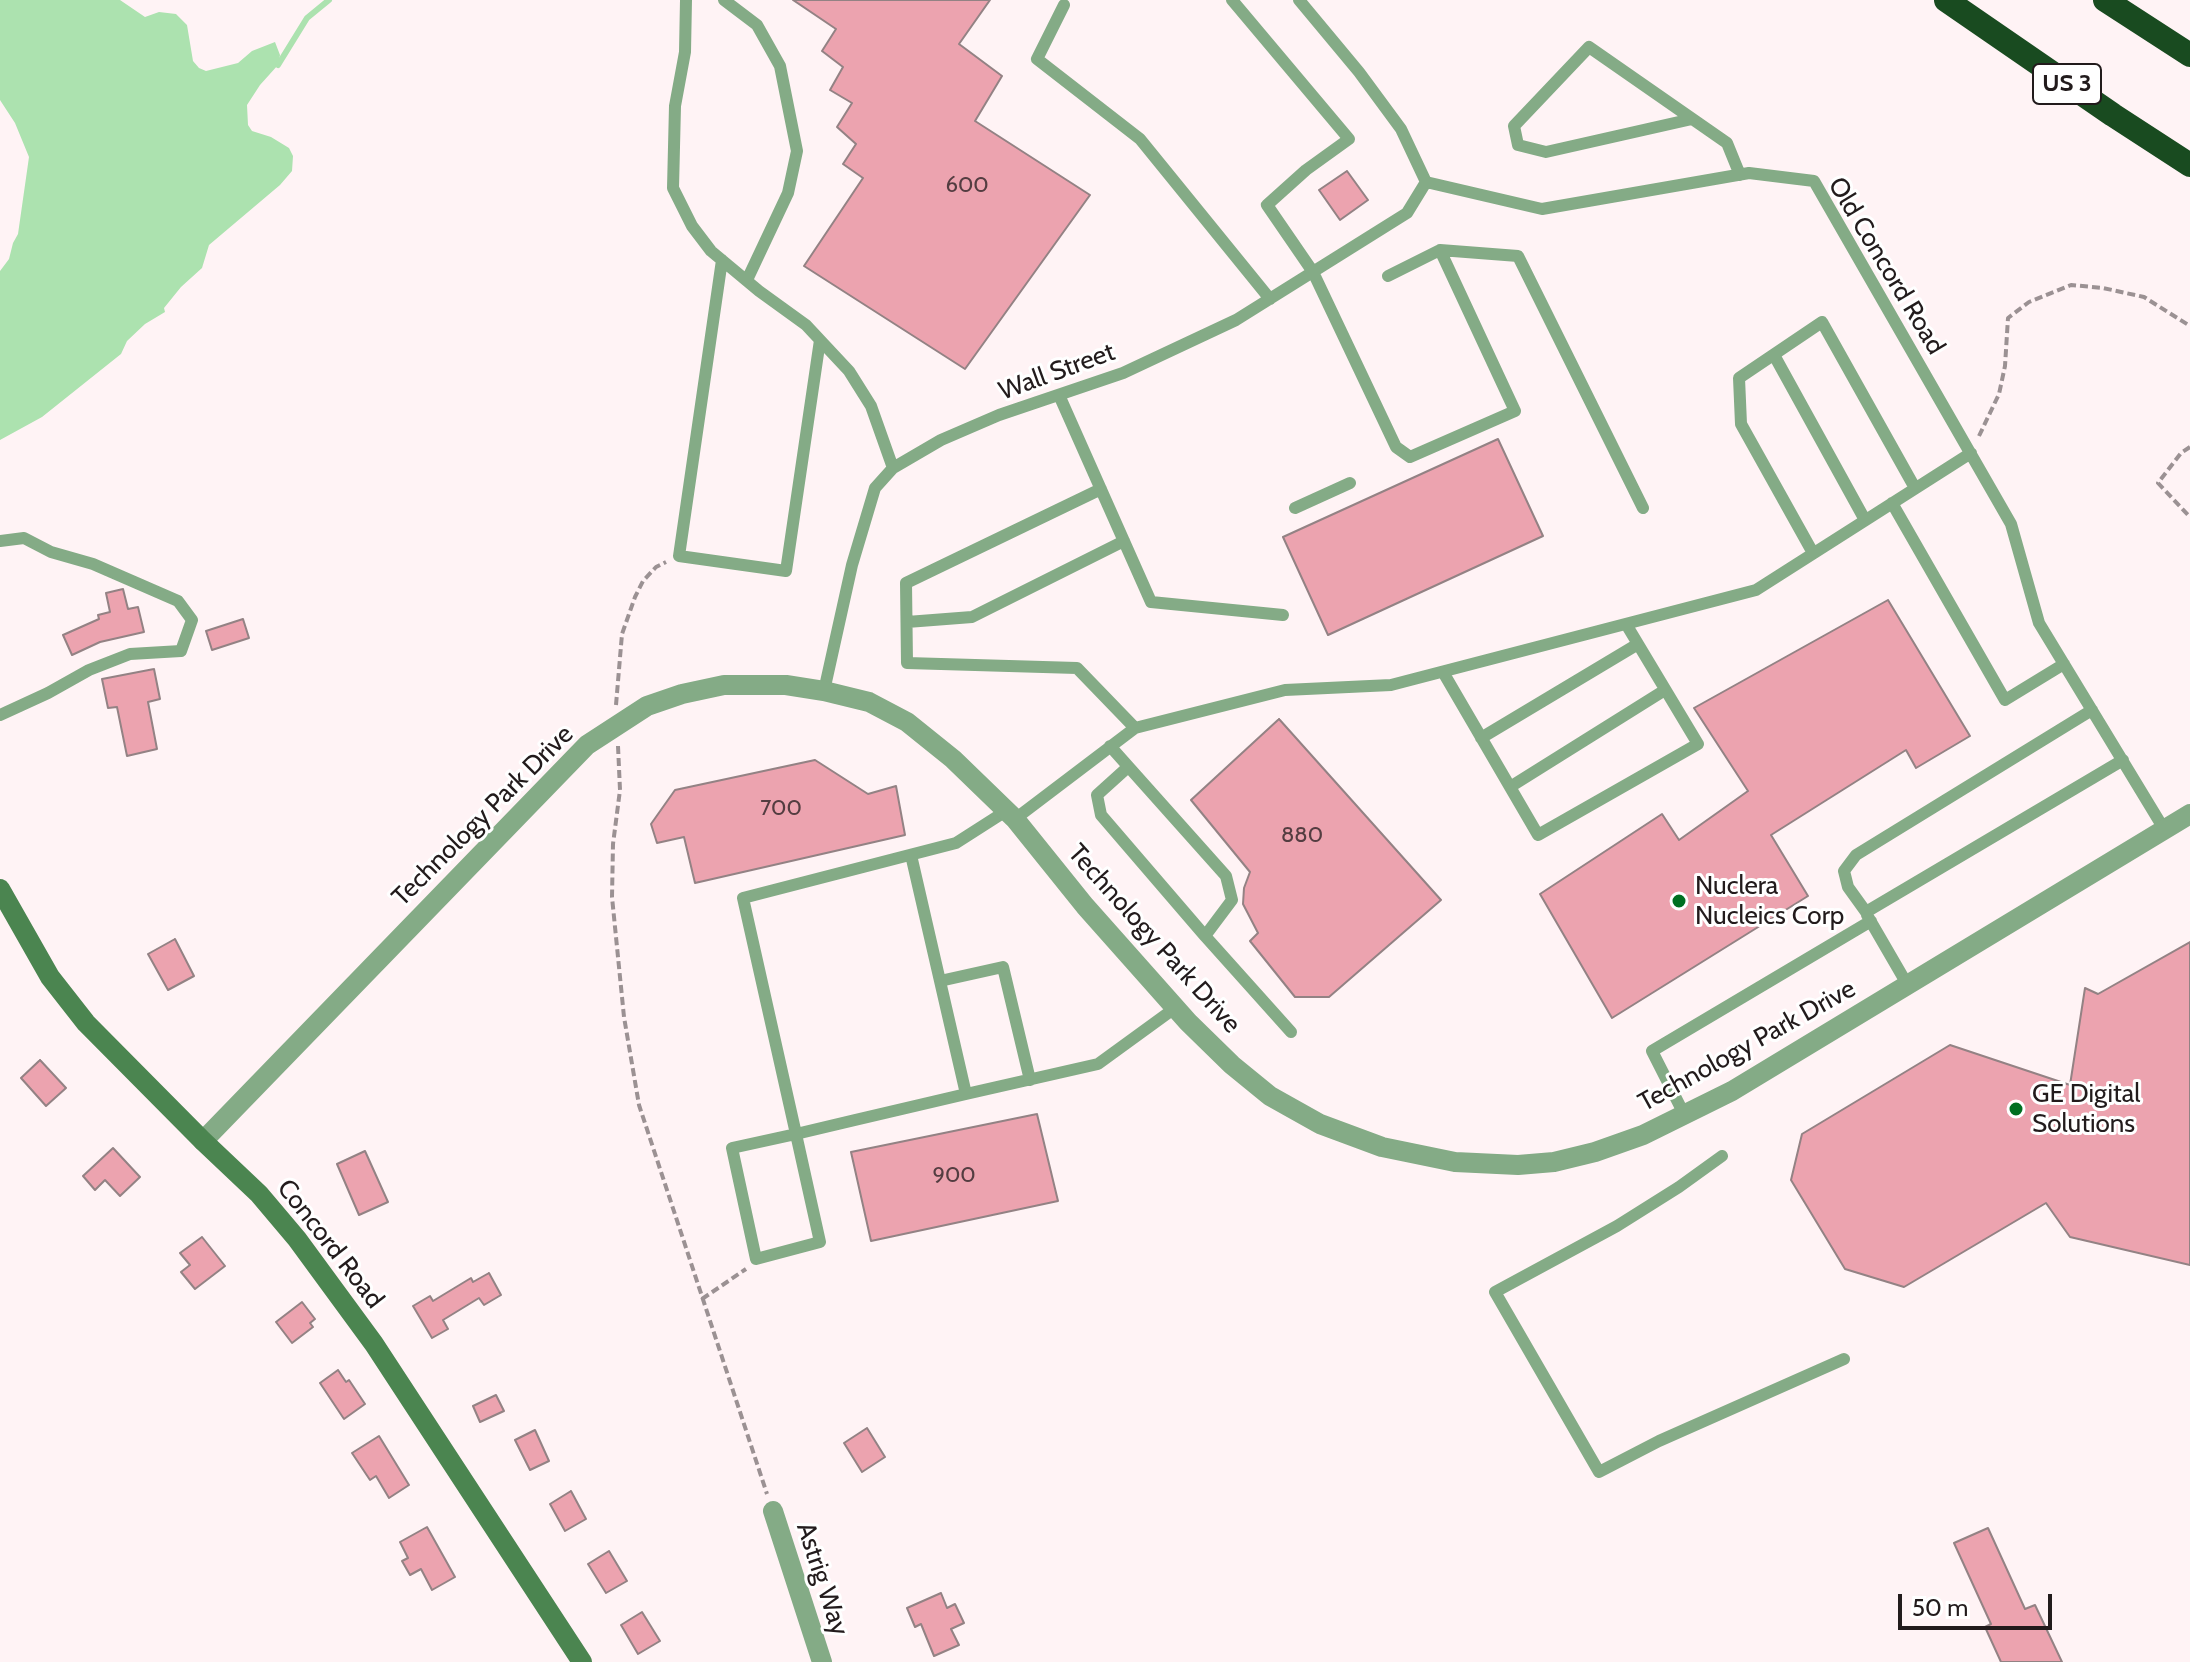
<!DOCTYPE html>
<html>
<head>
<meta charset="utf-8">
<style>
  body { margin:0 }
  #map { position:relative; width:2190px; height:1662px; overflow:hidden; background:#fff3f5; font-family:Cabin,sans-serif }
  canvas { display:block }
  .scale { position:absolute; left:1898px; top:1594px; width:154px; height:36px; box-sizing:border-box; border:4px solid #221b1c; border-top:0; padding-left:10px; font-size:24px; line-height:28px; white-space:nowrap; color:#221b1c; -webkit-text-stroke:6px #fff; paint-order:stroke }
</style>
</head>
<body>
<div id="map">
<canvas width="2190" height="1662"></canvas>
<div class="scale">50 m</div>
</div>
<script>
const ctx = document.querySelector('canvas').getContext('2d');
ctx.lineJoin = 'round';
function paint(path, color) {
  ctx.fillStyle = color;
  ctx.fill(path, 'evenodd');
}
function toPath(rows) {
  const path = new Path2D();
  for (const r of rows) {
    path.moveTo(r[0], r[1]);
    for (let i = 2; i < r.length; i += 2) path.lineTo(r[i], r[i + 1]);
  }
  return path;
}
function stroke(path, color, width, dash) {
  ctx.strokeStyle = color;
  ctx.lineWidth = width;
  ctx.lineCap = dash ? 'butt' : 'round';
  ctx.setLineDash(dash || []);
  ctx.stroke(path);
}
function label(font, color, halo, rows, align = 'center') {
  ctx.font = font + ' Cabin,sans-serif';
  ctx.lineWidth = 6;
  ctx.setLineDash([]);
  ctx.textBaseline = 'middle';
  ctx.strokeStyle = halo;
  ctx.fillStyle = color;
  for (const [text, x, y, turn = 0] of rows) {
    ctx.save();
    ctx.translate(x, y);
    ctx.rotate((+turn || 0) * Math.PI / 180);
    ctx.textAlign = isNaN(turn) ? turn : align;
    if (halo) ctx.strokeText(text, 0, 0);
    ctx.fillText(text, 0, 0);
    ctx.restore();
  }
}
paint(toPath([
  [0,0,120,0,145,17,159,12,176,14,187,25,193,61,199,68,206,71,238,63,252,51,275,42,280,55,278,65,260,85,247,105,248,125,252,131,271,137,289,148,293,156,292,171,280,185,209,245,202,268,181,287,164,308,165,312,145,324,127,341,121,354,42,417,0,440,0,271,9,259,13,243,18,234,29,157,15,123,0,100]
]), '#ace2af');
stroke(toPath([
  [278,65,307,18,329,0]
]), '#ace2af', 6);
const building = toPath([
  [793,0,990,0,959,44,1002,76,975,121,1090,195,965,369,804,266,863,178,843,164,856,144,837,127,852,103,830,90,843,67,822,51,836,29,793,0],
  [1347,171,1368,200,1340,220,1319,190,1347,171],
  [1498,439,1543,536,1328,635,1283,537,1498,439],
  [123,589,128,609,138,607,144,632,100,642,72,655,63,635,99,619,98,615,110,612,106,593,123,589],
  [1888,600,1970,736,1916,768,1906,750,1771,835,1808,896,1612,1018,1540,894,1662,814,1679,840,1748,791,1694,708,1888,600],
  [243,619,249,638,212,650,206,631,243,619],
  [154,669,160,699,148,702,157,749,127,756,117,707,108,708,102,679,154,669],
  [1279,719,1441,900,1329,997,1295,997,1250,941,1258,933,1243,904,1244,888,1250,872,1191,800,1279,719],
  [815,760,868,794,896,786,905,835,695,883,684,837,657,843,651,824,675,790,815,760],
  [175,939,194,976,168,990,148,954,175,939],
  [2190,942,2190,1265,2070,1237,2046,1203,1904,1287,1845,1269,1791,1180,1802,1134,1950,1045,2070,1085,2085,988,2098,994,2190,942],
  [40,1060,66,1088,46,1106,21,1078,40,1060],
  [1037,1114,1058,1201,871,1241,851,1152,1037,1114],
  [113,1148,140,1177,120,1196,105,1180,95,1190,83,1176,113,1148],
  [365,1151,388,1202,359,1215,337,1164,365,1151],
  [202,1237,225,1266,195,1289,181,1272,190,1265,180,1253,202,1237],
  [489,1273,501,1295,484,1305,479,1298,443,1320,448,1329,432,1338,413,1306,430,1296,433,1301,471,1278,473,1282,489,1273],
  [302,1302,315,1319,310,1323,313,1327,292,1343,276,1322,302,1302],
  [338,1370,346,1382,349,1380,365,1404,344,1419,320,1383,338,1370],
  [496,1395,504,1411,480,1422,473,1406,496,1395],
  [867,1428,885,1457,862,1472,844,1443,867,1428],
  [535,1430,549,1461,530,1470,515,1440,535,1430],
  [379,1436,409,1485,389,1498,376,1476,370,1480,352,1453,379,1436],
  [571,1491,586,1519,565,1531,550,1504,571,1491],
  [427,1527,455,1577,432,1590,421,1569,410,1575,402,1561,408,1558,400,1542,427,1527],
  [1988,1528,2025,1609,2035,1605,2062,1662,2001,1662,1985,1627,1991,1624,1954,1543,1988,1528],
  [609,1551,627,1581,606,1593,588,1564,609,1551],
  [941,1593,947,1608,955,1604,964,1623,951,1629,959,1645,934,1656,921,1624,915,1627,907,1608,941,1593],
  [642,1612,660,1641,638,1654,621,1625,642,1612]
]);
paint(building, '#eca3af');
stroke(building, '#938284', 2);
stroke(toPath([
  [1979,436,1999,394,2005,366,2008,318,2029,302,2071,285,2103,288,2144,297,2190,326],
  [2190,447,2181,453,2158,483,2190,517],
  [616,705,622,634,635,597,643,581,656,567,666,562],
  [618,746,620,790,613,844,612,897,624,1017,639,1105,767,1494],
  [702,1299,746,1269]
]), '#9b9193', 4, [8, 4]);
stroke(toPath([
  [686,0,685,52,675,106,673,188,692,226,711,251,759,291,806,325,849,371,871,406,893,468],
  [724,0,757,25,780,66,797,151,788,193,747,280],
  [1232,0,1349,139,1306,170,1267,205,1313,272,1396,447,1410,457,1515,411,1440,250,1388,276],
  [1299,0,1359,72,1401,129,1426,182],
  [1064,5,1037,59,1140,139,1270,299],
  [1692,119,1546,152,1518,145,1514,126,1589,47,1727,143,1740,175],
  [1426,182,1542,209,1749,173,1814,181,2011,524,2039,623,2164,829],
  [1440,250,1518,256,1643,508],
  [722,260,679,556,786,571,820,340],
  [1774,355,1865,520],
  [1059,395,1151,602,1283,615],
  [1101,489,906,583,907,663,1077,668,1135,728],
  [1892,503,2005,700,2064,664],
  [1295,508,1350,483],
  [0,541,24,538,51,552,93,564,178,601,192,620,181,651,130,654,89,670,48,693,0,715],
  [1813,553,1741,424,1739,378,1822,322,1915,488],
  [907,622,972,617,1124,541],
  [1443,672,1538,835,1698,744,1626,624],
  [824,691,852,565,875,488,893,468,941,440,999,415,1123,373,1236,320,1407,213,1426,182],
  [2092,710,1856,855,1844,871,1848,887,1866,912,2123,760],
  [1481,738,1638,644],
  [1110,746,1226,876,1232,900,1205,936,1291,1032],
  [1128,767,1097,795,1101,815,1205,936],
  [1510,787,1665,690],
  [1006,811,956,843,743,898,796,1134,820,1242,756,1259,732,1148,796,1134,855,1120,966,1094,1098,1064,1175,1008],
  [1015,819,1135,728,1285,690,1391,685,1756,590,1971,453],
  [911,855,966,1094],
  [1867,915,1907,984],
  [940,981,1003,967,1030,1080],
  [1684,1114,1652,1051,1871,921],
  [1722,1156,1679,1187,1617,1226,1495,1292,1599,1472,1659,1441,1844,1359]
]), '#84ab86', 12);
stroke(toPath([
  [203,1141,587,745,647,706,682,694,724,685,786,685,824,691,869,702,907,722,953,759,1015,819,1085,906,1188,1022,1232,1065,1270,1096,1320,1124,1382,1147,1455,1162,1518,1165,1554,1162,1595,1152,1643,1135,1732,1091,2190,814],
  [773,1511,822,1662]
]), '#84ab86', 20);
stroke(toPath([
  [0,889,50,977,86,1023,203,1141,259,1194,297,1239,374,1344,582,1662]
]), '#4b8550', 20);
stroke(toPath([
  [1946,0,2113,115,2190,165],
  [2105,0,2190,55]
]), '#194b20', 24);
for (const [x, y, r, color] of [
  [1679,901,8,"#006f21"],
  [2016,1109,8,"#006f21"]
]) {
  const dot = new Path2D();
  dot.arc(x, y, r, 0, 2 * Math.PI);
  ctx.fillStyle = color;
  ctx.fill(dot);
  stroke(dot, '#fff', 3);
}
label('22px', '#543d41', null, [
  ["600",967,186],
  ["700",781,809],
  ["880",1302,836],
  ["900",954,1176]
]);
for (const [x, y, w] of [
  [2067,84,68]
]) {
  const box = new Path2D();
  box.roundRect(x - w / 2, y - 20, w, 40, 6);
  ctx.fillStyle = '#fff';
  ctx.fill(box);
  stroke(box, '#221b1c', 2);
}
label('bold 24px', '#221b1c', null, [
  ["US 3",2067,84]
]);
label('26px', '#221b1c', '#fff', [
  ["Old Concord Road",1886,266,59],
  ["Wall Street",1057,372,-20],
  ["Technology Park Drive",483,816,-45],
  ["Technology Park Drive",1154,939,48],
  ["Technology Park Drive",1747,1046,-29],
  ["Concord Road",330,1244,52],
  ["Astrig Way",822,1579,72]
]);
label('26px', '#221b1c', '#fff', [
  ["Nuclera",1695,886],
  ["Nucleics Corp",1695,916],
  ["GE Digital",2032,1094],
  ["Solutions",2032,1124]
], 'left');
</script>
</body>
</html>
